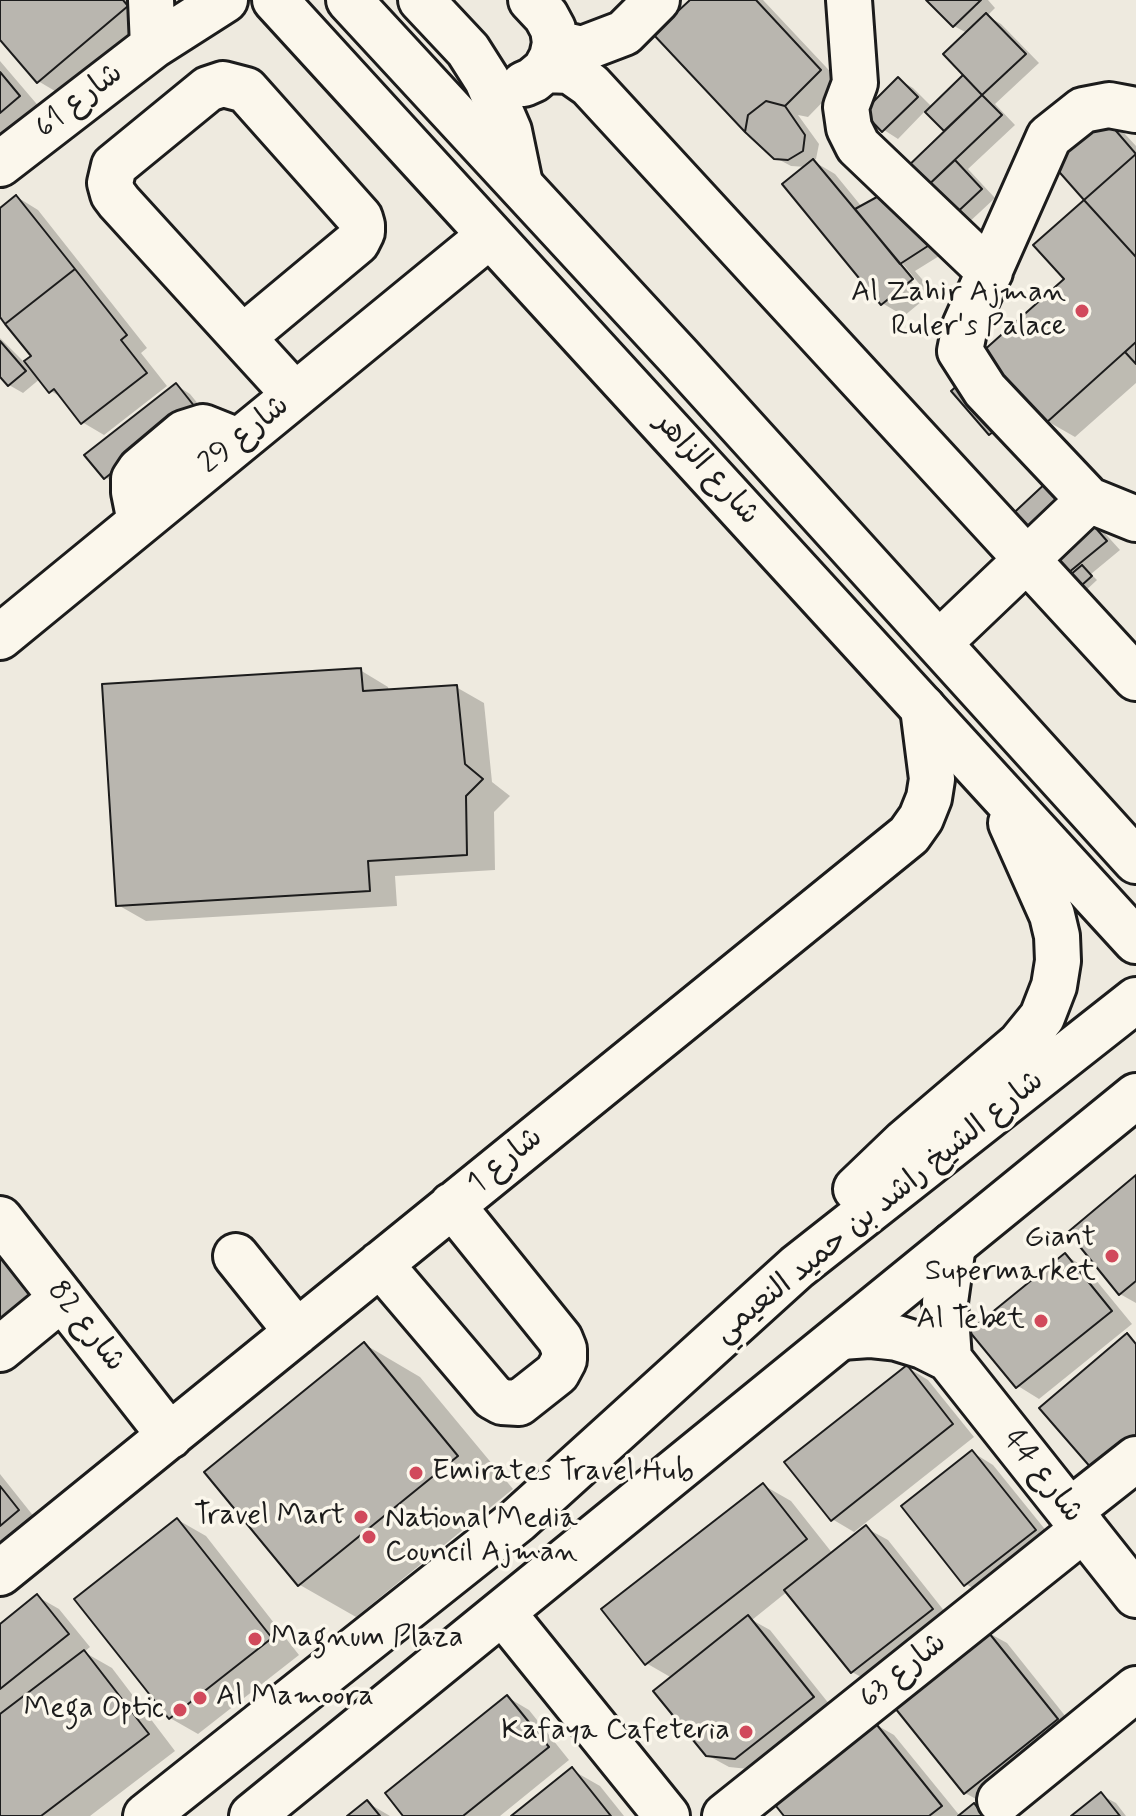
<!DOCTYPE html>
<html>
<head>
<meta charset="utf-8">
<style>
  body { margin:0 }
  canvas { display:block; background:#eeeadf }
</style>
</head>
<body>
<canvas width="1136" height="1816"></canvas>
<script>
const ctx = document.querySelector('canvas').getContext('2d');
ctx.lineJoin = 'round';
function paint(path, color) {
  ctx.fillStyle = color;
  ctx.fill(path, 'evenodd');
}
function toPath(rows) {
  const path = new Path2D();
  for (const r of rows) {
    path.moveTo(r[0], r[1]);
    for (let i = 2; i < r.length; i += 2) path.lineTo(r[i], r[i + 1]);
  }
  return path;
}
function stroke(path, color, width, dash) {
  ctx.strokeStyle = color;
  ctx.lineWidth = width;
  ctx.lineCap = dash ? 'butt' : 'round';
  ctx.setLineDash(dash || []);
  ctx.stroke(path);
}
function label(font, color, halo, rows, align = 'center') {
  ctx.font = font + ' Mynerve,"Playpen Sans Arabic",sans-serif';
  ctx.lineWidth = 7;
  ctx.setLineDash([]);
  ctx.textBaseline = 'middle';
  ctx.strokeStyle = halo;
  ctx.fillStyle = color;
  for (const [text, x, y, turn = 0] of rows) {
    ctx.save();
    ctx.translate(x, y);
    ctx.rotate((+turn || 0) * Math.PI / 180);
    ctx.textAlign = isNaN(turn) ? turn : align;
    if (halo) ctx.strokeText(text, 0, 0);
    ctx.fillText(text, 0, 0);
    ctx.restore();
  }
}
paint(toPath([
  [0,0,132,0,148,19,60,94,38,81,0,37],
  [693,0,763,0,841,83,808,117,798,115,819,144,816,159,813,161,835,174,862,207,944,253,915,271,933,292,904,316,882,303,806,167,791,166,776,158],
  [896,263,902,263,921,286,917,288],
  [929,0,988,0,995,8,987,16,1001,24,1039,63,995,104,1015,125,968,169,995,198,965,226,906,171,947,131,926,110,898,139,884,130,898,79,913,88,932,107,966,75,967,33,954,26],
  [0,61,41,109,0,141],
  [1113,121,1136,146,1136,383,1075,437,1047,421,1067,279,1087,200],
  [17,197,38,210,147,348,141,353,167,386,104,435,82,422,64,399,51,391,41,378,23,393,9,385,0,374,0,338,25,363,34,356,0,313,0,210],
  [176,385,190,394,208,416,119,485,105,477],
  [1087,521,1101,529,1120,550,1091,574,1097,580,1081,595,1074,574,1051,550],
  [360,670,388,687,389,691,456,687,484,703,492,782,510,796,494,812,495,870,395,876,397,906,146,921,118,905],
  [1136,1178,1136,1303,1120,1294],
  [1065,1255,1086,1268,1132,1324,1039,1399,1018,1386],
  [364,1344,420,1377,513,1489,356,1617,300,1585],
  [907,1367,928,1380,974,1437,854,1532,832,1519],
  [972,1452,993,1465,1056,1543,987,1597,966,1584],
  [0,1474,39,1523,0,1555],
  [763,1485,791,1501,833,1554,866,1528,888,1540,953,1622,874,1684,852,1672,788,1591,752,1620,770,1630,834,1710,758,1770,729,1767,707,1755,672,1678,646,1663],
  [178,1520,206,1536,299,1655,198,1734,170,1718,76,1599],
  [38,1597,59,1609,90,1647,84,1652,112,1668,175,1751,90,1816,0,1816,0,1626],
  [985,1631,1007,1643,1078,1732,987,1805,965,1793],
  [507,1697,529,1710,569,1760,500,1816,406,1816],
  [873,1723,894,1735,960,1816,787,1816],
  [572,1770,600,1786,624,1816,514,1816],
  [1101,1795,1116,1803,1126,1816,1074,1816],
  [368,1803,390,1816,351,1816]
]), '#0003');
const building = toPath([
  [0,0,123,0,128,6,37,83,0,40,0,0],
  [690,0,756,0,821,70,785,106,766,101,748,115,745,132,653,34,690,0],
  [926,0,981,0,953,27,926,0],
  [986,13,1026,54,982,95,943,54,986,13],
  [0,72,20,96,0,113,0,72],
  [963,75,982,95,944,131,925,112,963,75],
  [898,77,918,97,882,132,863,112,898,77],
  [982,95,1002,115,922,191,903,171,982,95],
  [766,101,785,106,805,135,803,151,788,160,774,159,745,132,748,115,766,101],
  [1098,110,1136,154,1084,200,1046,157,1098,110],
  [1136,154,1136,257,1084,200,1136,154],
  [813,159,913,279,881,305,782,184,813,159],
  [955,160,982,189,950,219,922,191,955,160],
  [886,192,931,244,900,264,855,209,886,192],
  [16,195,75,269,5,324,0,317,0,208,16,195],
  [1084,200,1136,257,1136,342,1046,423,982,352,1064,279,1033,245,1084,200],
  [75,269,127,335,121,340,147,373,81,424,54,389,49,393,24,361,31,356,5,324,75,269],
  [0,341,26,371,8,386,0,377,0,341],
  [1136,342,1136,364,1125,352,1136,342],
  [967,377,1006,422,989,435,951,391,967,377],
  [176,383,195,407,104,479,84,455,176,383],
  [1049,480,1071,504,1035,537,1004,522,1049,480],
  [1087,518,1107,541,1068,573,1048,550,1087,518],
  [1082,565,1092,576,1073,593,1063,581,1082,565],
  [361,668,363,691,457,685,465,764,483,779,466,796,467,855,368,861,370,891,116,906,102,684,361,668],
  [1136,1175,1136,1281,1119,1295,1068,1232,1136,1175],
  [0,1249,45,1305,0,1340,0,1249],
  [1065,1253,1112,1311,1016,1388,969,1331,1065,1253],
  [1127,1333,1136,1344,1136,1449,1099,1477,1039,1408,1127,1333],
  [364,1342,458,1456,298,1586,204,1472,364,1342],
  [907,1365,953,1424,831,1521,784,1462,907,1365],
  [972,1450,1036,1530,964,1586,901,1506,972,1450],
  [763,1483,807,1539,645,1665,601,1609,763,1483],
  [0,1486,19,1510,0,1526,0,1486],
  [177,1518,272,1638,169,1719,74,1599,177,1518],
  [866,1525,933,1609,851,1673,784,1590,866,1525],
  [37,1594,69,1634,0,1689,0,1624,37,1594],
  [748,1615,814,1697,735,1759,706,1756,653,1691,748,1615],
  [985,1628,1058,1719,964,1794,891,1703,985,1628],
  [84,1650,149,1734,41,1816,0,1816,0,1714,84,1650],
  [507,1695,549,1747,463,1816,403,1816,385,1793,507,1695],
  [873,1720,942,1806,929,1816,784,1816,772,1801,873,1720],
  [572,1767,611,1816,511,1816,572,1767],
  [1101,1792,1120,1816,1071,1816,1101,1792],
  [367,1800,380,1816,347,1816,367,1800],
  [974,1803,984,1816,958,1816,974,1803]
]);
paint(building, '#b9b6af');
stroke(building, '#1c1c1c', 2);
const minor = toPath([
  [151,0,153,46],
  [421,0,468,50,487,80,509,131,520,184],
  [849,0,855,83,846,107,849,128,858,146,990,272],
  [555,43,582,49,624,33,657,0],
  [545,70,570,71,590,85,1136,678],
  [524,84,533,80,545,70,552,57,555,43,553,29,546,16,531,0],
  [0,164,153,46,225,0],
  [243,337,357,242,362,232,362,225,360,218,246,90,223,84,208,89,114,166,110,183,113,194,119,202,295,395],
  [1089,500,1136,519],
  [140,522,134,492,134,479,140,470,184,433,203,427,238,441],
  [0,637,489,236],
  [939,643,1089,500,985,390,960,351,965,326,1049,137,1083,110,1109,105,1136,110],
  [0,1219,170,1436],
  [236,1256,297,1332],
  [380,1264,493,1397,502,1402,519,1403,557,1373,564,1360,564,1349,560,1339,452,1205],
  [841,1337,869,1335,897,1338,923,1346,949,1359,1136,1595],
  [0,1349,62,1298],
  [949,1359,945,1302,953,1245],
  [1070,1511,1136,1459],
  [0,1573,909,835,921,818,929,798,932,779,923,708],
  [503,1613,667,1816],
  [1000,1800,1136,1689],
  [725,1816,1084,1529]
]);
const major = toPath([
  [275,0,1136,941],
  [349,0,679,357,1136,861],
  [856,1189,905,1142,1020,1044,1042,1017,1054,986,1058,961,1057,936,1052,915,1011,823],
  [146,1816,518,1520,797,1267,1136,1000],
  [252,1816,1136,1096]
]);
stroke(minor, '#1c1c1c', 50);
stroke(major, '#1c1c1c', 50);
stroke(minor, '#fbf7ec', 44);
stroke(major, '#fbf7ec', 44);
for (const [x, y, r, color] of [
  [1082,311,8,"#d1495b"],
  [1112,1256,8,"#d1495b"],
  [1041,1321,8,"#d1495b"],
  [416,1473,8,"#d1495b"],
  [361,1517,8,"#d1495b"],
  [369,1537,8,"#d1495b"],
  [255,1639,8,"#d1495b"],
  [200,1698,8,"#d1495b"],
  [180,1710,8,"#d1495b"],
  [746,1732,8,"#d1495b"]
]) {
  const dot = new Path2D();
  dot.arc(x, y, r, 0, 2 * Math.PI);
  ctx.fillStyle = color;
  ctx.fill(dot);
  stroke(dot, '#fbf7ec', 3);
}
label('30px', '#1c1c1c', '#fbf7ec', [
  ["شارع 61",80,102,-38],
  ["شارع 29",245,436,-39],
  ["شارع الزاهر",706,470,48],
  ["شارع 1",506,1162,-39],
  ["شارع الشيخ راشد بن حميد النعيمي",880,1208,-39],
  ["شارع 82",85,1327,52],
  ["شارع 44",1042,1477,52],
  ["شارع 63",904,1672,-39]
]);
label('30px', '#1c1c1c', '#fbf7ec', [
  ["Al Zahir Ajman",1066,294],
  ["Ruler's Palace",1066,328],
  ["Giant",1096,1239],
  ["Supermarket",1096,1273],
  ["Al Tebet",1025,1321],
  ["Emirates Travel Hub",432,1473,"left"],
  ["Travel Mart",345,1517],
  ["National Media",385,1520,"left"],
  ["Council Ajman",385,1554,"left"],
  ["Magnum Plaza",271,1639,"left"],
  ["Al Mamoora",216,1698,"left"],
  ["Mega Optic",164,1710],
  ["Kafaya Cafeteria",730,1732]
], 'right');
</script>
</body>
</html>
